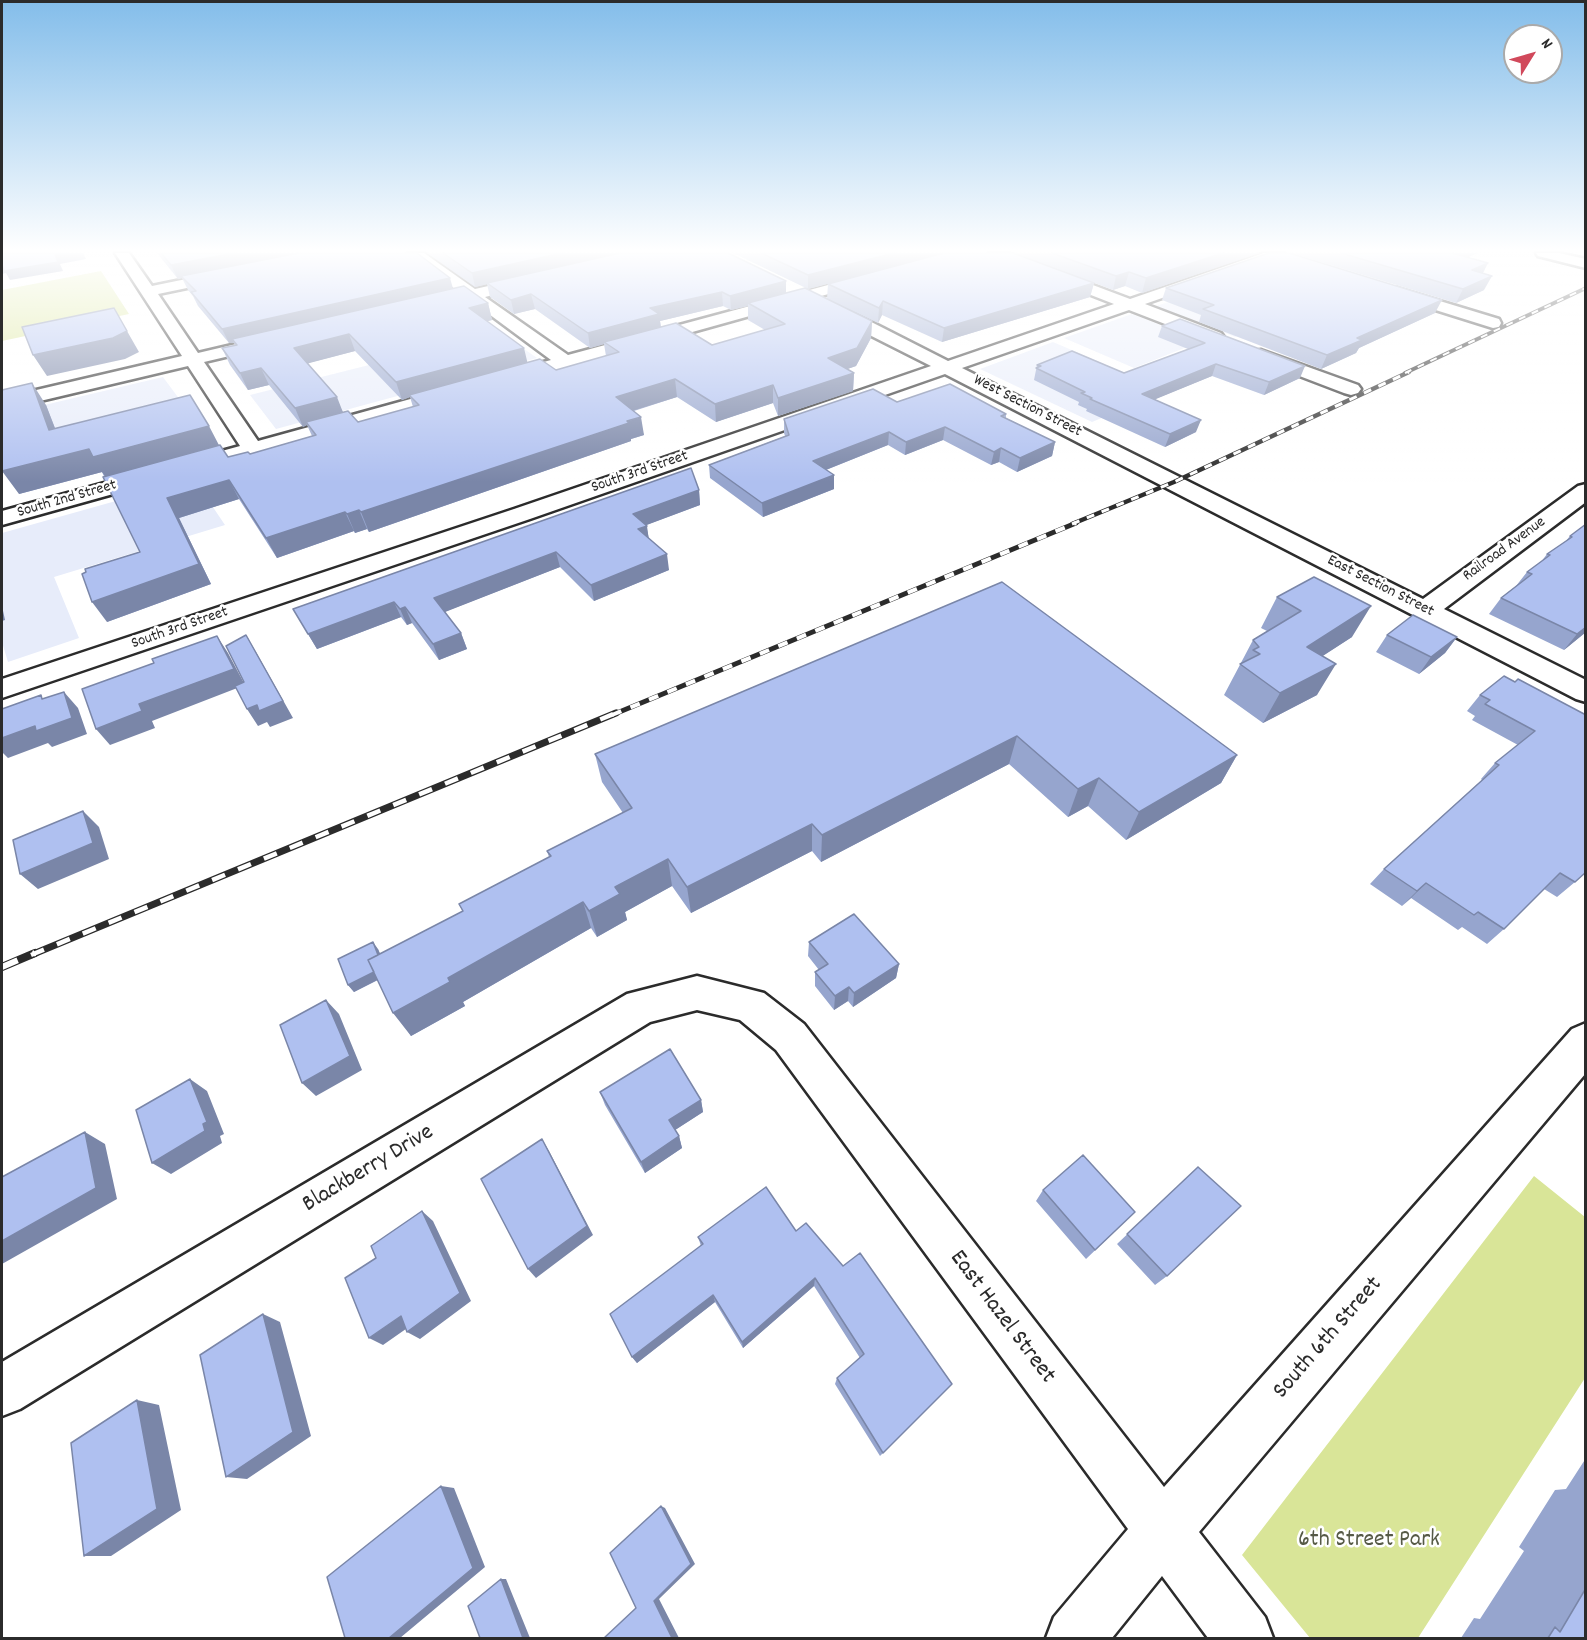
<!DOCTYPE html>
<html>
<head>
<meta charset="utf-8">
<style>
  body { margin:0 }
  #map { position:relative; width:1587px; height:1640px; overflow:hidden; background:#fff; font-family:Dekko,sans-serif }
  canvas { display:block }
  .frame { position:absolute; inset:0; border:3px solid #2b2b2b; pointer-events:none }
  .north { position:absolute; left:1503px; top:24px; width:60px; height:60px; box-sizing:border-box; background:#fff; border:2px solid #aaa; border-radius:50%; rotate:53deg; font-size:16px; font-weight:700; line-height:24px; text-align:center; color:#2b2b2b }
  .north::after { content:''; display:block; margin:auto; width:21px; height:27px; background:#d1495b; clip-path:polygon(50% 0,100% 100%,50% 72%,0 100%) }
</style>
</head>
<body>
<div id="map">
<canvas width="1587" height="1640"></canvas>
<div class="frame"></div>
<div class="north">N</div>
</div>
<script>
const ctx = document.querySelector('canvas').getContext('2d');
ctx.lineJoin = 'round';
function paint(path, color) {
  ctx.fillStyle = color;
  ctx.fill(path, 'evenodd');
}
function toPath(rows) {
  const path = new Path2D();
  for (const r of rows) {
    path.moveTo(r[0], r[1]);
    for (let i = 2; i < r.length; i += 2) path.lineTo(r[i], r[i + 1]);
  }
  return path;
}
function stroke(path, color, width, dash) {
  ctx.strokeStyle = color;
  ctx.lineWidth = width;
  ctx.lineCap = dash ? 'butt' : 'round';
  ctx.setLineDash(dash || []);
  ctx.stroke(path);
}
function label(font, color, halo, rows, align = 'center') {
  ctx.font = font + ' Dekko,sans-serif';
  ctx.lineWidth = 5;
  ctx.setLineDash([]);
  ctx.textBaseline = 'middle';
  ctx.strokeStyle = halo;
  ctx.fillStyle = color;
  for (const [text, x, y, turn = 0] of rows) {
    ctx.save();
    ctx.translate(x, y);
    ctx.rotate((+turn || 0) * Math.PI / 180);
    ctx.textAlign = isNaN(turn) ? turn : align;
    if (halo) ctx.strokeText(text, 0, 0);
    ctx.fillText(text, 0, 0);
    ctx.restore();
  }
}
paint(toPath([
  [1186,296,1265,325,1235,337,1156,306],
  [1132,314,1202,341,1134,368,1064,338],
  [500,332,537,358,276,429,250,395],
  [1053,342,1141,380,1135,404,1092,422,980,369],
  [163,377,186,408,6,453,2,415],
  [194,479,225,525,54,577,79,638,8,662,2,642,2,533]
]), '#e7ecfa');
paint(toPath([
  [101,271,129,314,2,341,2,290],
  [1534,1176,1585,1217,1585,1378,1418,1638,1310,1638,1242,1555]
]), '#d9e598');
const minor = toPath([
  [115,253,129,253,152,286,230,270,235,272,238,275,235,278,158,294,198,353,266,337,272,338,275,342,272,346,204,362,258,441,454,387,461,389,464,393,461,397,2,525,2,511,240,446,188,366,2,410,2,398,182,356,115,253],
  [408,253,424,253,475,289,532,276,538,278,540,281,538,284,485,297,568,355,865,275,875,275,878,278,875,281,506,384,499,382,497,378,499,374,551,360,470,300,433,309,427,307,425,304,427,301,460,293,408,253],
  [989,253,1008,253,1130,299,1264,253,1284,253,1282,256,1145,304,1221,333,1224,337,1221,341,1209,341,1129,310,962,368,1423,599,1578,486,1586,484,1586,502,1444,609,1586,680,1586,702,1576,699,945,374,530,519,2,698,2,679,514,509,931,366,824,312,822,308,824,304,836,304,948,361,1114,304,991,256,989,253],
  [1536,253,1559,253,1586,259,1586,268,1538,256,1536,253],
  [1397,288,1499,319,1501,323,1499,327,1493,328,1391,296,1389,293,1397,288],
  [1261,350,1358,385,1361,389,1358,393,1351,395,1344,393,1255,359,1252,355,1255,351,1261,350],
  [697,976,764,993,804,1024,1164,1487,1572,1029,1586,1023,1586,1073,1199,1532,1265,1617,1273,1638,1208,1638,1162,1576,1112,1638,1046,1638,1054,1617,1128,1529,776,1050,740,1020,697,1010,650,1022,20,1409,2,1416,2,1362,627,994,697,976]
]);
stroke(minor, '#2b2b2b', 5);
paint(minor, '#fff');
const railFar4 = toPath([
  [1405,373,1586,288]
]);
const railFar3 = toPath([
  [1072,524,1174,482,1409,372]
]);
const railFar2 = toPath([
  [612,715,1076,523]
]);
const railFar1 = toPath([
  [31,955,616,713]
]);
const rail = toPath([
  [2,967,35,953]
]);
stroke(railFar4, '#2b2b2b', 4);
stroke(railFar3, '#2b2b2b', 4.5);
stroke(railFar2, '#2b2b2b', 5);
stroke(railFar1, '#2b2b2b', 7);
stroke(rail, '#2b2b2b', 8);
stroke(railFar4, '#fff', 2, [7]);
stroke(railFar3, '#fff', 3, [8]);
stroke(railFar2, '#fff', 4, [10]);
stroke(railFar1, '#fff', 4.5, [14]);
stroke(rail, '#fff', 6, [17]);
paint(toPath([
  [157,253,417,253,453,289,488,303,492,320,487,321,528,363,556,370,606,356,604,344,590,348,535,309,514,314,490,297,487,284,475,287,427,253,728,253,786,293,872,321,871,338,856,366,847,369,854,373,853,391,778,416,773,403,716,422,677,397,634,411,644,435,631,439,631,441,369,532,367,529,355,533,354,531,277,558,239,499,179,518,211,584,107,622,140,552,102,472,19,494,46,405,55,428,219,446,228,457,250,454,312,436,307,425,303,427,269,385,248,390,230,365,222,348,235,345,234,343,229,343,198,306,193,296,188,290,182,278,178,279],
  [723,306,731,310,748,306,748,320,765,330,712,345,661,327,660,321],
  [355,351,402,400,410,397,413,407,358,422,343,412,308,363],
  [733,253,944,253,808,289],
  [945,253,1259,253,1142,293,1125,286,1113,290,1050,266,1094,283,1090,297,942,342,882,315,878,323,827,299,828,284],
  [1291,253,1478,253,1467,257,1482,274,1484,290,1456,303],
  [1166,288,1435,313,1359,348,1356,353,1321,369,1199,322,1201,315,1162,300],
  [1162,326,1300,378,1264,395,1212,376,1155,399,1196,432,1165,447,1086,411,1087,409,1078,405,1079,402,1034,380,1037,365,1124,373,1188,349,1158,337],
  [897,402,1006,414,1006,418,1055,442,1052,456,1017,472,999,462,991,465,943,440,905,455,888,445,826,470,834,475,834,489,763,517,710,478,709,465,785,436,784,433,784,419],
  [699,490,700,505,646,525,649,539,669,570,594,601,560,567,444,612,461,633,467,649,439,660,412,623,407,625,401,617,317,649,293,609],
  [1586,524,1586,632,1564,650,1489,614,1501,598,1516,586,1527,572,1541,562,1547,554,1565,542,1570,536],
  [1002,582,1237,755,1221,783,1126,840,1088,806,1068,817,1009,764,821,862,812,851,691,913,672,886,625,912,627,920,597,937,591,928,463,1002,465,1006,411,1036,378,980,354,992,348,985,378,949,380,954,463,912,459,904,549,857,547,851,623,813,602,782,595,754],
  [1277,597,1352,637,1322,656,1317,695,1263,723,1224,695,1253,640,1267,631,1261,628],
  [1387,635,1457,637,1445,653,1419,674,1376,652],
  [1480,695,1586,715,1575,882,1557,897,1544,889,1504,929,1487,944,1462,927,1458,930,1411,898,1402,906,1370,884,1384,869,1482,780,1481,779,1495,763,1518,745,1472,720,1475,716,1467,711],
  [809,942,899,964,896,978,853,1007,848,1001,834,1010,815,986,815,972,819,970,808,956],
  [600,1092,701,1100,703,1112,675,1130,679,1136,682,1148,645,1173,605,1105],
  [1198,1167,1167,1276,1155,1285,1117,1244],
  [1043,1190,1135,1212,1086,1259,1036,1201],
  [796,1231,843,1266,952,1384,880,1456,835,1384,837,1378,860,1358,814,1286,743,1348,715,1302,637,1363,632,1357,701,1246,698,1237],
  [1586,1458,1586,1638,1461,1638,1474,1618,1480,1619,1524,1551,1519,1547,1555,1490,1566,1489]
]), '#96a5ce');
paint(toPath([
  [66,253,83,253,86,259,60,264,63,271,10,280,6,273,2,274,2,264],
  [234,253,309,253,178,279,171,265],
  [562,253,625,253,475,287,472,273],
  [894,253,944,253,808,289,808,275],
  [1223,253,1259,253,1142,293,1146,278],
  [1452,253,1478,253,1445,267],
  [1488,263,1481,277,1472,270],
  [1129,272,1125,286,1113,290,1116,276],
  [1492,276,1484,290,1456,303,1463,289],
  [450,278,454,292,232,339,234,343,229,343,222,329],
  [786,281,786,295,748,303,748,306,731,310,730,296],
  [1094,283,1090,297,942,342,944,328],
  [722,292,723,306,660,321,661,329,604,342,604,344,590,348,588,333,650,308],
  [531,294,535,309,514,314,511,300],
  [1442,300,1435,313,1359,348,1356,353,1321,369,1327,355,1357,338],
  [883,301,882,315,878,323,879,308],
  [488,303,492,320,473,325,469,308],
  [872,321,871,338,856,366,828,376,828,358],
  [127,331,139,352,125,359,47,376,33,355],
  [349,334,355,351,302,365,294,348],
  [524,348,528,365,409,395,410,397,402,400,396,382],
  [1216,364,1212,376,1139,406,1142,394],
  [1305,366,1300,378,1264,395,1269,382],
  [261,368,269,385,248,390,240,373],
  [854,373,853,391,778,416,778,398],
  [675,379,677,397,619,415,616,397],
  [32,383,46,405,64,452,49,430],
  [773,385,773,403,716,422,715,404],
  [337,397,344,415,306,422,307,425,303,427,295,408],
  [641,417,644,435,631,439,631,441,369,532,361,512],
  [1201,420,1196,432,1165,447,1170,434],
  [209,426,221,449,108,480,102,472,19,494,2,471,89,449],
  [945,427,943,440,905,455,906,442],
  [889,432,888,445,813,475,813,461],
  [1055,442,1052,456,1017,472,1020,458],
  [1001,448,999,462,991,465,994,452],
  [834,475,834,489,763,517,762,503],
  [229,480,239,499,179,518,211,584,107,622,92,602,199,564,167,498],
  [699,490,700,505,636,529,633,514],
  [359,510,367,529,355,533,347,514],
  [345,512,354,531,277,558,266,538],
  [647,526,649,541,638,529],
  [556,552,560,567,440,614,434,598],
  [667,554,669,570,594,601,591,585],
  [394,602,401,617,317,649,308,634],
  [2,606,5,620,2,621],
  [1371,606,1352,637,1289,678,1307,647],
  [405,607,412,623,407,625,400,609],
  [1586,627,1586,632,1564,650,1577,634],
  [461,633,467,649,439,660,433,644],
  [246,635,256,652,293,718,270,727,267,722,258,726,247,709,257,705],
  [217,636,228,653,245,685,152,721,155,728,110,745,96,729,139,704],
  [1457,637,1445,653,1419,674,1431,657],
  [1336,664,1317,695,1263,723,1280,693],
  [64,692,78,708,87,734,52,747,48,743,8,758,2,752,2,738,35,726],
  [1017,736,1009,764,821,862,822,835],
  [1237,755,1221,783,1126,840,1139,812],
  [1099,778,1088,806,1068,817,1078,789],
  [83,811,99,827,109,859,38,889,20,874],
  [812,824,812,851,691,913,687,887],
  [668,859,672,886,625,912,627,920,597,937,589,911,615,887],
  [1426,883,1411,898,1402,906,1417,891],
  [583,902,591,928,463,1002,465,1006,411,1036,393,1013,448,978],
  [373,942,378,949,389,974,354,992,348,985],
  [899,964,896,978,853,1007,854,993],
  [849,987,848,1001,834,1010,835,996],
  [326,1000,339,1014,362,1070,316,1096,302,1083],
  [190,1079,207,1091,224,1134,220,1136,222,1143,171,1174,152,1163],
  [701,1100,703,1112,672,1132,669,1120],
  [85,1132,105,1144,117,1199,2,1264,2,1241],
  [679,1136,682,1148,645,1173,641,1162],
  [542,1139,549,1151,593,1235,536,1278,528,1269],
  [422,1211,433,1221,471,1301,420,1339,407,1332],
  [815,1278,814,1286,743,1348,742,1342],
  [713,1295,715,1302,637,1363,632,1357],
  [263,1314,280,1322,311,1436,247,1479,226,1477],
  [401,1316,413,1324,383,1345,369,1338],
  [137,1400,159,1405,181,1510,111,1556,84,1556],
  [441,1486,454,1488,485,1567,400,1638,389,1638],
  [661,1506,665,1508,695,1564,659,1599,679,1638,672,1638,654,1601],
  [501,1579,506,1579,530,1638,523,1638]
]), '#7a86a8');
const building = toPath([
  [2,253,66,253,55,255,58,262,4,271,2,264,2,253],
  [161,253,234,253,171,265,161,253],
  [299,253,417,253,450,278,222,329,191,292,196,291,181,276,299,253],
  [443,253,562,253,472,273,443,253],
  [620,253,728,253,786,281,730,296,722,292,650,308,659,314,588,333,531,294,511,300,487,283,620,253],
  [761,253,894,253,808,275,761,253],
  [944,253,1013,253,1094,283,944,328,883,301,879,308,828,284,944,253],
  [1052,253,1223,253,1146,278,1129,272,1116,276,1052,253],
  [1269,253,1289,253,1442,300,1357,338,1362,340,1327,355,1203,309,1214,305,1166,288,1269,253],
  [1341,253,1452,253,1488,263,1472,270,1492,276,1463,289,1341,253],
  [464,286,488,303,469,308,524,348,396,382,349,334,294,348,337,397,295,408,261,368,240,373,222,348,237,345,232,339,464,286],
  [805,288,872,321,857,348,828,358,854,373,778,398,773,385,715,404,675,379,616,397,641,417,627,421,629,423,361,512,359,510,347,514,345,512,266,538,229,480,167,498,199,564,92,602,82,574,86,572,85,569,140,552,103,477,220,445,228,457,248,452,250,454,316,435,306,422,348,411,358,422,419,405,409,395,540,359,556,370,619,352,604,342,676,323,712,345,785,324,748,303,805,288],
  [114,308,127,331,113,338,33,355,22,327,114,308],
  [1180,319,1305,366,1269,382,1216,364,1142,394,1201,420,1170,434,1090,399,1092,398,1081,393,1085,392,1036,368,1041,366,1037,365,1072,351,1124,373,1205,343,1162,326,1180,319],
  [32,383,49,430,190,395,209,426,93,457,89,449,2,471,2,390,32,383],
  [950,384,1006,414,1001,416,1055,442,1020,458,1001,448,994,452,945,427,906,442,889,432,813,461,834,475,762,503,709,465,789,435,784,419,873,389,897,402,950,384],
  [691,468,699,490,633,514,647,526,638,529,667,554,591,585,556,552,434,598,461,633,433,644,405,607,400,609,394,602,308,634,293,609,691,468],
  [1586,524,1586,627,1577,634,1501,598,1532,574,1527,572,1550,555,1547,554,1572,537,1570,536,1586,524],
  [1314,577,1371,606,1307,647,1336,664,1280,693,1240,664,1260,654,1253,650,1259,647,1253,640,1301,611,1277,597,1314,577],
  [1002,582,1237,755,1139,812,1099,778,1078,789,1017,736,822,835,812,824,687,887,668,859,615,887,620,894,589,911,583,902,448,978,450,982,393,1013,368,960,463,911,459,904,551,856,547,851,632,808,595,754,1002,582],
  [1413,615,1457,637,1431,657,1387,635,1413,615],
  [246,635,283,701,259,711,257,705,247,709,235,686,244,682,226,646,246,635],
  [217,636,234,669,139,704,142,711,96,729,82,689,154,663,152,659,217,636],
  [1504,676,1515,682,1518,679,1586,715,1586,872,1575,882,1560,873,1504,929,1478,912,1474,915,1426,883,1417,891,1384,869,1499,765,1495,763,1535,731,1485,704,1490,700,1480,695,1504,676],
  [64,692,72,718,36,731,35,726,2,738,2,709,41,695,42,699,64,692],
  [83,811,93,843,20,874,13,840,83,811],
  [854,914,899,964,854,993,849,987,835,996,815,972,828,964,809,942,854,914],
  [373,942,378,955,368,960,374,972,348,985,338,959,373,942],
  [326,1000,350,1056,302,1083,280,1025,326,1000],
  [670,1049,701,1100,669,1120,679,1136,641,1162,600,1092,670,1049],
  [190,1079,207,1122,203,1124,205,1131,152,1163,136,1110,190,1079],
  [85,1132,96,1188,2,1241,2,1177,85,1132],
  [542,1139,587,1226,528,1269,481,1179,542,1139],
  [1083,1155,1135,1212,1095,1250,1043,1190,1083,1155],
  [1198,1167,1241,1206,1167,1276,1127,1234,1198,1167],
  [766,1187,796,1231,806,1223,843,1266,860,1253,952,1384,883,1453,837,1378,864,1354,815,1278,742,1342,713,1295,632,1357,610,1314,703,1244,698,1237,766,1187],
  [422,1211,460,1293,407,1332,401,1316,369,1338,345,1278,376,1258,371,1246,422,1211],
  [263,1314,293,1432,226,1477,200,1355,263,1314],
  [137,1400,157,1509,84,1556,71,1443,137,1400],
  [441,1486,473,1568,389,1638,345,1638,327,1577,441,1486],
  [661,1506,691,1564,654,1601,672,1638,604,1638,636,1608,610,1553,661,1506],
  [501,1579,523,1638,480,1638,468,1606,501,1579],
  [1586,1588,1586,1638,1548,1638,1555,1627,1560,1632,1586,1588]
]);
paint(building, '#afc0f0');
stroke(building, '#7a86a8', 1.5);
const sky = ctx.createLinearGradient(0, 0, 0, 482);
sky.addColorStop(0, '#83bdea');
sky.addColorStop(0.52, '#fff');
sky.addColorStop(1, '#ffffff00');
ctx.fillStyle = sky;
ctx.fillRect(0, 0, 1587, 482);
label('16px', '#2b2b2b', '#fff', [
  ["West Section Street",1027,407,27],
  ["South 3rd Street",640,473,-19],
  ["South 2nd Street",67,500,-16],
  ["Railroad Avenue",1505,550,-36],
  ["East Section Street",1380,587,27],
  ["South 3rd Street",180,629,-19]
]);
label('24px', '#2b2b2b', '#fff', [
  ["Blackberry Drive",369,1170,-31],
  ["East Hazel Street",1001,1318,53],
  ["South 6th Street",1329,1339,-49]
]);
label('24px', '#565a46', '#fff', [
  ["6th Street Park",1369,1542]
]);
</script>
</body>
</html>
